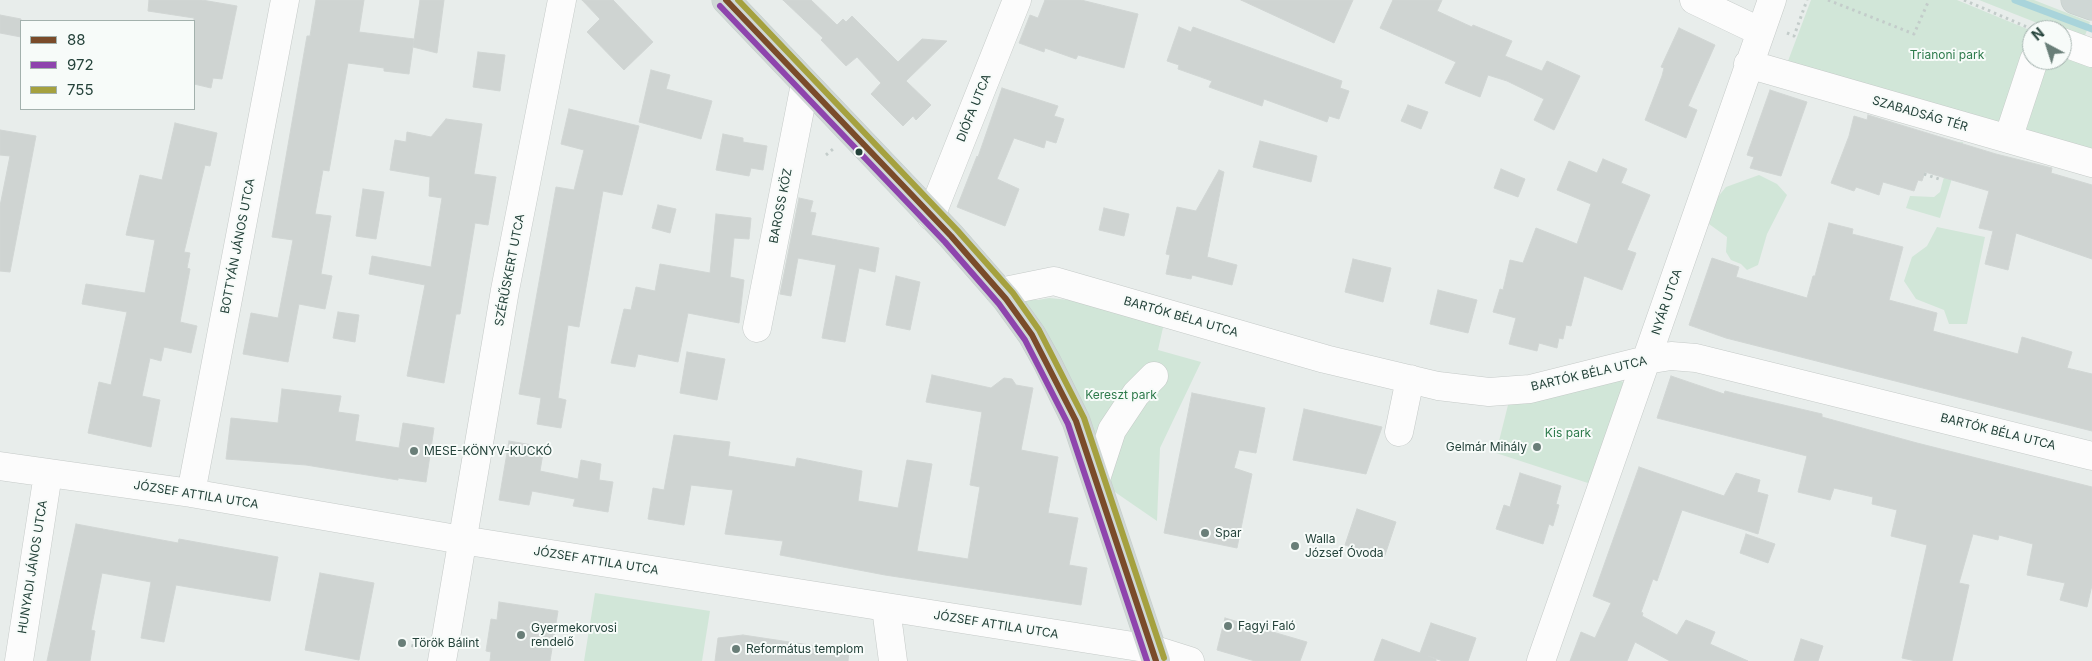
<!DOCTYPE html>
<html>
<head>
<meta charset="utf-8">
<style>
  body { margin:0 }
  #map { position:relative; width:2092px; height:661px; overflow:hidden; background:#e8edeb; font-family:Inter,sans-serif }
  canvas { display:block }
  .legend { position:absolute; left:20px; top:20px; width:175px; height:90px; box-sizing:border-box; background:#f7fbf9; border:1px solid #a3b1ad; margin:0; padding:6px 9px; list-style:none; font-size:15px; color:#24423a }
  .legend li { display:flex; align-items:center; gap:10px; height:25px }
  .legend b { width:25px; border:1px solid #a3b1ad }
  .north { position:absolute; left:2022px; top:20px; width:50px; height:50px; box-sizing:border-box; background:#f7fbf9; border:1px solid #a3b1ad; border-radius:50%; rotate:320deg; font-size:14px; font-weight:700; line-height:20px; text-align:center; color:#24423a }
  .north::after { content:''; display:block; margin:auto; width:18px; height:22px; background:#697e78; clip-path:polygon(50% 0,100% 100%,50% 72%,0 100%) }
</style>
</head>
<body>
<div id="map">
<canvas width="2092" height="661"></canvas>
<ul class="legend">
<li><b style="height:6px;background:#7a4b2a"></b>88</li>
<li><b style="height:6px;background:#8e44ad"></b>972</li>
<li><b style="height:6px;background:#a5a13f"></b>755</li>
</ul>
<div class="north">N</div>
</div>
<script>
const ctx = document.querySelector('canvas').getContext('2d');
ctx.lineJoin = 'round';
function paint(path, color) {
  ctx.fillStyle = color;
  ctx.fill(path, 'evenodd');
}
function toPath(rows) {
  const path = new Path2D();
  for (const r of rows) {
    path.moveTo(r[0], r[1]);
    for (let i = 2; i < r.length; i += 2) path.lineTo(r[i], r[i + 1]);
  }
  return path;
}
function stroke(path, color, width, dash) {
  ctx.strokeStyle = color;
  ctx.lineWidth = width;
  ctx.lineCap = dash ? 'butt' : 'round';
  ctx.setLineDash(dash || []);
  ctx.stroke(path);
}
function label(font, color, halo, rows, align = 'center') {
  ctx.font = font + ' Inter,sans-serif';
  ctx.lineWidth = 4;
  ctx.setLineDash([]);
  ctx.textBaseline = 'middle';
  ctx.strokeStyle = halo;
  ctx.fillStyle = color;
  for (const [text, x, y, turn = 0] of rows) {
    ctx.save();
    ctx.translate(x, y);
    ctx.rotate((+turn || 0) * Math.PI / 180);
    ctx.textAlign = isNaN(turn) ? turn : align;
    if (halo) ctx.strokeText(text, 0, 0);
    ctx.fillText(text, 0, 0);
    ctx.restore();
  }
}
paint(toPath([
  [1811,0,1957,0,2032,31,2032,60,2062,60,2062,43,2092,55,2092,151,1785,69],
  [1979,0,2034,0,2090,22,2083,41,2062,30,2055,30],
  [1963,142,1940,218,1906,208,1910,196,1934,197,1940,192,1953,143],
  [1759,175,1777,184,1787,195,1767,234,1758,265,1747,270,1741,264,1731,260,1726,252,1727,237,1709,224,1717,198,1726,187],
  [1937,227,1985,237,1967,324,1949,324,1944,310,1916,299,1904,281,1912,257,1927,246],
  [1000,292,1038,300,1049,298,1143,307,1166,314,1158,350,1201,362,1160,448,1157,521,1096,479],
  [1618,379,1623,382,1626,388,1594,485,1496,453,1509,401],
  [595,593,710,611,702,661,584,661]
]), '#d1e6d8');
stroke(toPath([
  [2015,0,2092,29]
]), '#a9d4db', 7);
const building = toPath([
  [149,0,202,0,237,6,222,79,213,78,211,88,194,84,194,18,148,11,149,0],
  [316,0,364,0,359,32,414,39,409,74,384,71,384,68,348,63,329,171,323,170,315,214,331,216,321,274,332,276,325,309,299,304,288,362,243,354,251,313,278,318,293,240,272,237,307,36,310,36,316,0],
  [420,0,444,0,437,53,413,47,420,0],
  [582,0,613,0,653,42,624,70,587,32,600,19,582,0],
  [783,0,811,0,837,25,843,19,846,22,852,16,898,62,922,39,947,41,906,81,931,105,916,120,913,116,903,126,871,94,881,83,857,57,846,66,821,40,823,38,783,0],
  [1045,0,1081,0,1138,14,1124,68,1078,55,1076,59,1045,48,1044,52,1019,43,1030,15,1038,18,1045,0],
  [1241,0,1353,0,1334,43,1241,0],
  [1393,0,1442,0,1437,11,1472,27,1473,25,1512,41,1505,56,1542,71,1547,61,1580,76,1554,130,1534,120,1544,99,1507,81,1488,75,1480,97,1445,83,1456,62,1380,28,1393,0],
  [0,15,21,19,21,37,0,33,0,15],
  [1179,27,1191,32,1193,27,1342,81,1340,88,1349,91,1339,119,1329,116,1327,122,1264,99,1262,106,1209,87,1212,81,1178,69,1179,65,1167,61,1179,27],
  [1679,28,1715,45,1688,106,1697,110,1686,138,1645,120,1662,76,1664,68,1661,67,1679,28],
  [478,52,505,55,500,91,473,87,478,52],
  [651,70,670,75,666,89,712,101,701,139,639,122,651,70],
  [1002,88,1058,106,1054,116,1064,119,1056,143,1046,140,1044,148,1014,138,997,179,1019,189,1005,226,957,207,977,156,978,157,1002,88],
  [1770,90,1807,102,1781,176,1750,168,1754,157,1747,155,1770,90],
  [1408,105,1428,112,1421,129,1401,121,1408,105],
  [569,109,639,126,622,195,603,191,579,327,568,325,558,398,566,400,561,428,537,424,541,398,519,394,556,187,574,190,584,150,561,144,569,109],
  [1868,115,1996,154,2052,168,2051,173,2092,185,2092,259,2016,233,2008,270,1985,264,1993,231,1979,228,1989,191,1925,172,1922,181,1918,180,1914,191,1883,182,1879,195,1856,187,1854,191,1831,183,1849,136,1854,116,1867,120,1868,115],
  [446,119,482,124,474,174,496,177,488,225,475,223,460,314,456,314,444,383,407,376,425,285,369,274,372,256,431,267,442,198,429,196,430,177,390,170,395,140,406,142,407,132,431,137,446,119],
  [175,123,217,133,210,166,205,165,184,252,190,253,187,268,190,269,180,322,197,326,191,353,164,347,161,361,150,358,142,396,160,400,151,447,88,433,99,382,111,385,127,312,82,304,86,284,145,293,155,240,126,235,140,175,162,180,175,123],
  [0,130,36,136,10,272,0,271,0,206,10,156,0,155,0,130],
  [723,134,743,138,743,142,767,146,763,170,751,168,749,176,716,170,723,134],
  [1260,141,1317,156,1311,182,1253,167,1260,141],
  [1603,159,1627,169,1621,183,1650,195,1627,250,1636,253,1622,290,1584,276,1571,326,1566,325,1563,339,1559,338,1557,348,1539,343,1537,351,1509,344,1516,318,1493,312,1500,289,1503,290,1510,260,1523,263,1536,228,1577,244,1591,204,1557,190,1569,161,1597,173,1603,159],
  [1501,169,1525,179,1518,197,1494,188,1501,169],
  [1219,170,1224,172,1207,257,1237,265,1232,285,1192,275,1191,279,1166,274,1170,255,1166,254,1177,207,1196,211,1219,170],
  [363,189,384,192,376,239,356,236,363,189],
  [799,198,813,201,810,212,816,213,811,235,879,248,875,272,859,268,845,342,822,338,836,265,798,258,791,296,780,294,799,198],
  [658,205,676,209,670,233,652,228,658,205],
  [1104,208,1129,214,1124,236,1099,230,1104,208],
  [716,214,751,218,749,239,734,238,730,277,744,280,739,323,688,313,678,362,638,354,635,367,611,363,624,309,631,310,636,287,655,291,660,264,710,273,716,214],
  [1829,223,1853,229,1852,234,1903,247,1889,300,1937,313,1933,331,2018,354,2022,337,2072,352,2067,368,2092,374,2092,431,1726,338,1689,325,1712,258,1739,267,1736,277,1807,298,1813,276,1815,276,1829,223],
  [1353,259,1391,268,1383,302,1345,292,1353,259],
  [896,276,920,282,910,330,886,325,896,276],
  [1438,290,1477,300,1468,333,1430,324,1438,290],
  [338,312,359,315,355,342,333,338,338,312],
  [687,352,725,359,717,400,680,393,687,352],
  [932,375,991,388,1004,378,1012,379,1016,385,1033,388,1021,450,1058,457,1048,513,1078,518,1069,565,1087,568,1081,605,885,575,780,555,783,541,725,534,733,490,691,485,684,525,648,519,653,488,664,490,674,435,730,442,728,456,795,467,797,458,862,471,858,501,898,508,907,460,932,464,917,551,968,559,980,487,970,485,982,412,926,402,932,375],
  [1671,376,1724,394,1725,391,1741,395,1822,414,1822,417,1917,443,2092,487,2092,585,2087,607,2060,600,2065,583,2027,575,2033,544,1999,535,1998,540,1973,534,1959,583,1969,585,1952,661,1916,661,1902,658,1927,545,1891,536,1897,510,1872,504,1873,497,1834,488,1830,500,1798,492,1807,456,1657,418,1671,376],
  [282,389,341,396,338,412,359,415,355,441,399,448,403,423,434,428,426,482,398,478,398,480,306,465,226,459,231,418,278,423,282,389],
  [1192,393,1265,408,1256,453,1239,450,1234,468,1252,474,1237,548,1164,533,1192,393],
  [1304,409,1382,427,1366,474,1293,460,1304,409],
  [509,441,544,447,540,471,578,479,581,460,601,464,599,480,613,482,608,512,573,506,575,499,532,491,529,505,499,500,509,441],
  [1639,467,1724,496,1736,473,1760,480,1757,492,1768,495,1758,534,1682,510,1657,581,1653,579,1641,612,1643,613,1642,616,1677,635,1686,620,1715,632,1710,644,1748,661,1670,661,1635,642,1627,661,1570,661,1581,632,1595,638,1611,603,1593,596,1639,467],
  [1520,473,1561,486,1556,504,1559,505,1553,526,1549,524,1543,544,1496,529,1504,505,1510,507,1520,473],
  [1357,509,1396,522,1384,558,1345,545,1357,509],
  [76,524,178,543,179,539,278,557,270,601,176,585,164,642,141,638,151,582,102,573,91,630,95,631,90,661,47,661,76,524],
  [1746,534,1775,544,1768,563,1740,553,1746,534],
  [320,573,374,583,359,660,305,650,320,573],
  [499,602,558,611,550,661,490,661,491,652,486,651,491,619,497,620,499,602],
  [1225,618,1307,642,1300,661,1255,661,1217,650,1225,618],
  [1431,623,1476,638,1468,661,1443,661,1428,656,1436,659,1436,661,1374,661,1382,639,1420,653,1431,623],
  [743,635,849,651,848,661,715,661,718,638,743,635],
  [1801,639,1823,646,1818,661,1794,661,1801,639]
]);
paint(building, '#cfd4d2');
stroke(building, '#d1d6d4', 1);
const minor = toPath([
  [1694,0,1759,31],
  [2062,42,2092,53],
  [1748,64,2092,163],
  [2008,139,2034,60],
  [931,216,1017,0],
  [1000,292,1054,281,1325,359,1438,386,1489,392,1530,389,1646,360,1671,356,1696,358,2092,456],
  [757,328,805,84],
  [1399,432,1410,379],
  [0,466,191,493,462,540,1152,649,1190,661],
  [1096,479,1112,430,1136,394,1154,376],
  [191,493,285,0],
  [886,608,893,661],
  [19,661,48,474],
  [442,661,505,290,562,0],
  [1541,661,1772,0]
]);
const major = toPath([
  [726,0,951,236,1006,299,1032,335,1047,362,1076,421,1156,661],
  [2075,0,2092,6]
]);
stroke(minor, '#c5cac8', 29);
stroke(major, '#c3ccc9', 29);
stroke(toPath([
  [1828,0,1914,34,1929,0],
  [1964,0,2034,30],
  [1787,33,1794,36,1807,0],
  [826,155,833,149],
  [1924,174,1939,179],
  [405,644,418,647]
]), '#c3ccca', 3, [2.5, 4]);
stroke(minor, '#fcfcfc', 28);
stroke(major, '#cfd7d5', 28);
stroke(toPath([
  [726,0,951,236,1006,299,1032,335,1076,421,1156,661]
]), '#7a4b2a', 6);
stroke(toPath([
  [720,6,945,242,999,304,1025,340,1068,424,1147,661]
]), '#8e44ad', 6);
stroke(toPath([
  [738,0,957,230,1013,293,1039,330,1084,418,1164,658]
]), '#a5a13f', 6);
for (const [x, y, r, color] of [
  [859,152,4.5,"#24423a"],
  [1537,447,5,"#697e78"],
  [414,451,5,"#697e78"],
  [1205,533,5,"#697e78"],
  [1295,546,5,"#697e78"],
  [1228,626,5,"#697e78"],
  [521,635,5,"#697e78"],
  [402,643,5,"#697e78"],
  [736,649,5,"#697e78"]
]) {
  const dot = new Path2D();
  dot.arc(x, y, r, 0, 2 * Math.PI);
  ctx.fillStyle = color;
  ctx.fill(dot);
  stroke(dot, '#f7fbf9', 2);
}
label('12px', '#2d7a4b', '#f7fbf9', [
  ["Trianoni park",1947,55],
  ["Kereszt park",1121,395],
  ["Kis park",1568,433]
]);
label('12px', '#24423a', '#f7fbf9', [
  ["DIÓFA UTCA",974,108,-68],
  ["SZABADSÁG TÉR",1920,114,16],
  ["BAROSS KÖZ",781,206,-79],
  ["BOTTYÁN JÁNOS UTCA",238,246,-79],
  ["SZÉRŰSKERT UTCA",510,270,-79],
  ["NYÁR UTCA",1667,302,-71],
  ["BARTÓK BÉLA UTCA",1181,317,16],
  ["BARTÓK BÉLA UTCA",1589,374,-13],
  ["BARTÓK BÉLA UTCA",1998,432,14],
  ["JÓZSEF ATTILA UTCA",196,495,9],
  ["JÓZSEF ATTILA UTCA",596,561,9],
  ["HUNYADI JÁNOS UTCA",33,567,-81],
  ["JÓZSEF ATTILA UTCA",996,625,9]
]);
label('12px', '#24423a', '#f7fbf9', [
  ["Gelmár Mihály",1527,447,"right"],
  ["MESE-KÖNYV-KUCKÓ",424,451],
  ["Spar",1215,533],
  ["Walla",1305,539],
  ["József Óvoda",1305,553],
  ["Fagyi Faló",1238,626],
  ["Gyermekorvosi",531,628],
  ["rendelő",531,642],
  ["Török Bálint",412,643],
  ["Református templom",746,649]
], 'left');
</script>
</body>
</html>
